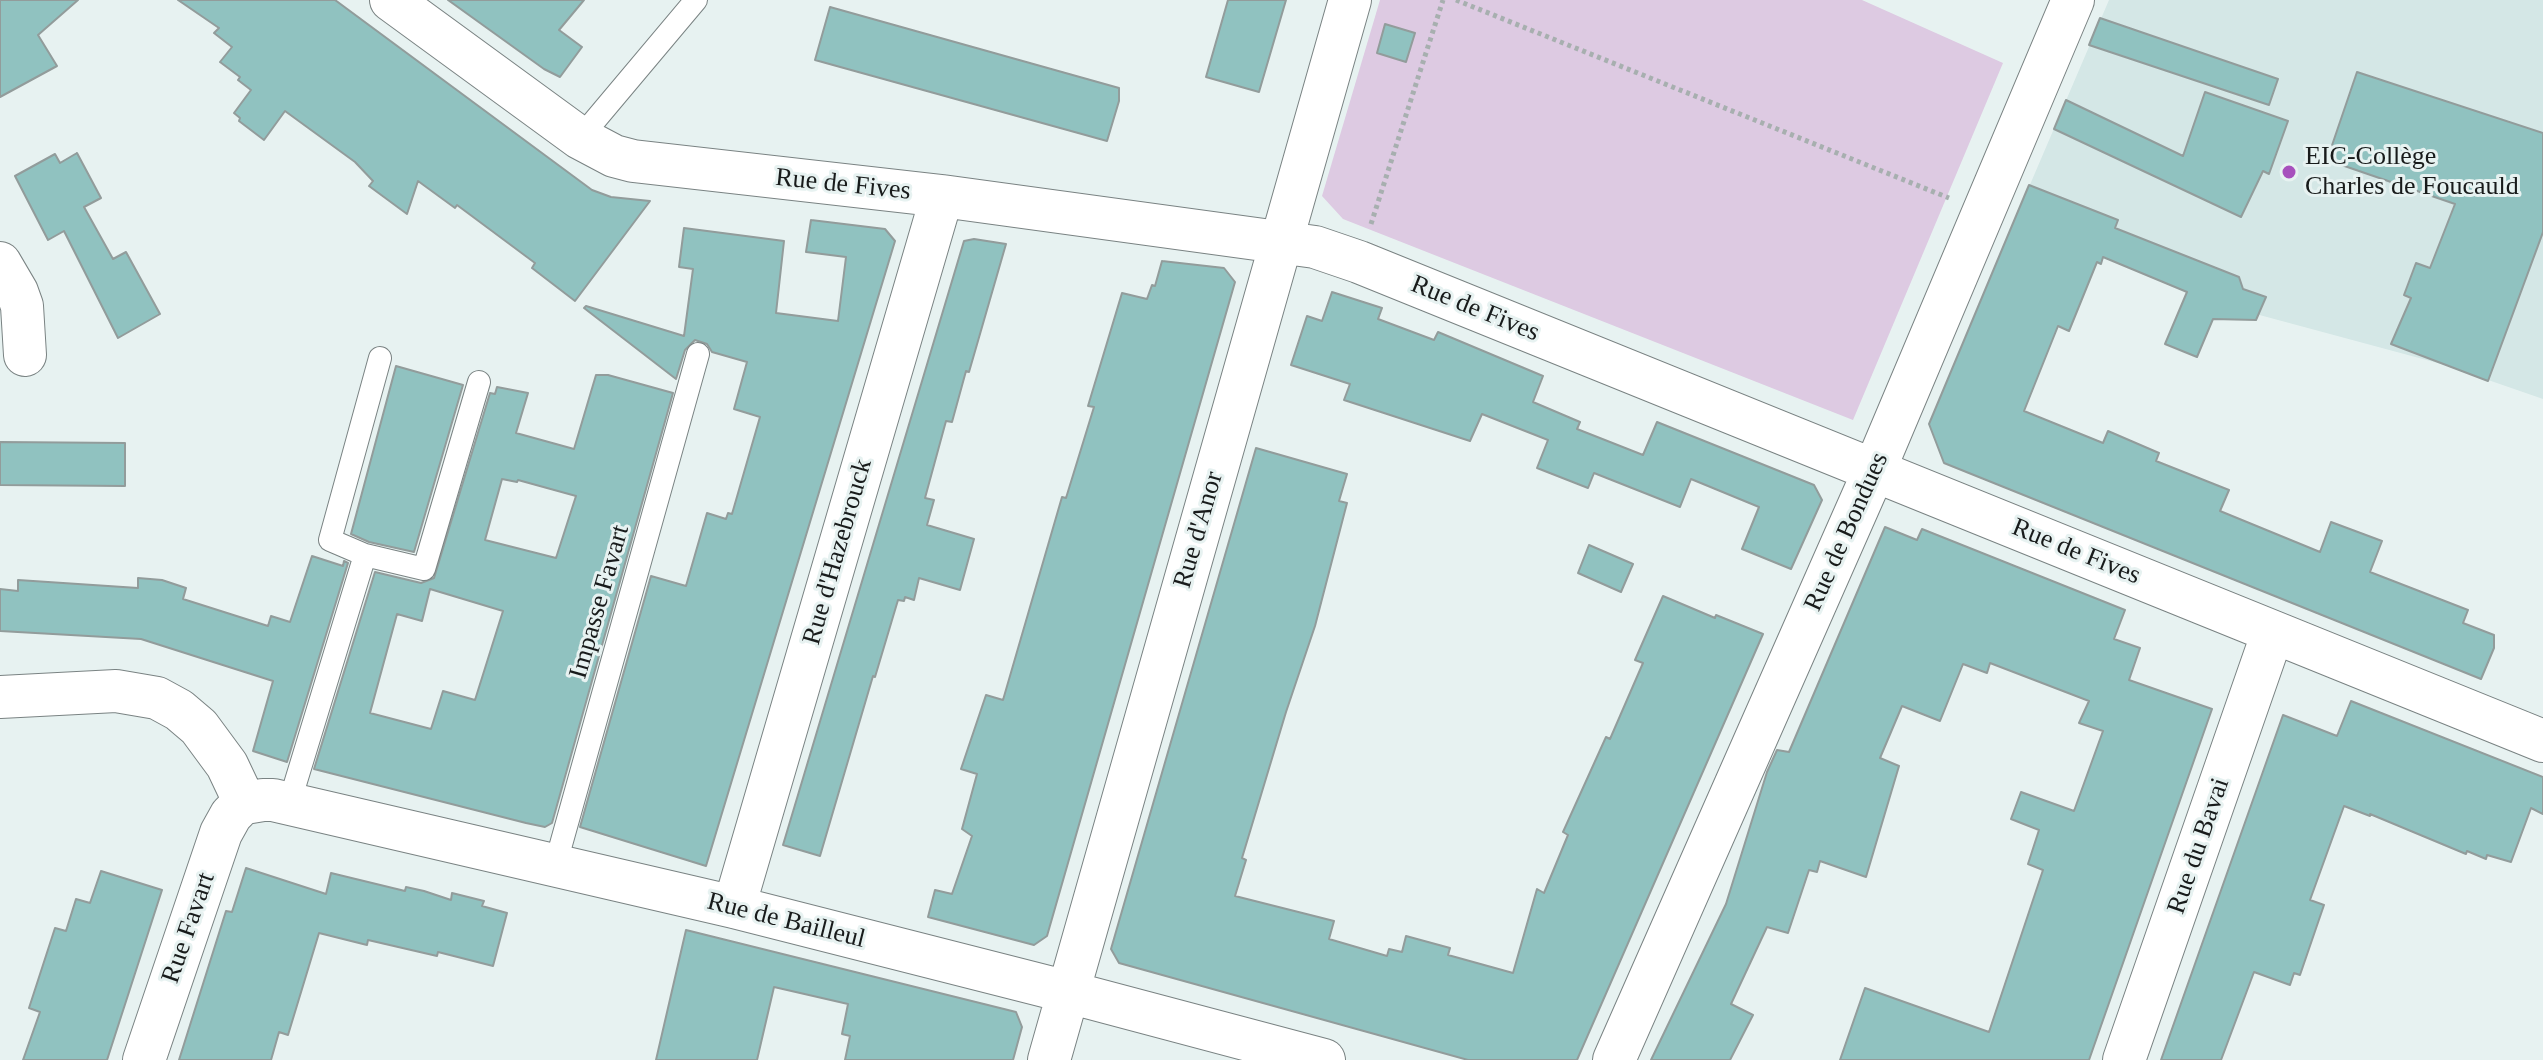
<!DOCTYPE html>
<html>
<head>
<meta charset="utf-8">
<style>
  body { margin:0 }
  canvas { display:block; background:#e7f2f1 }
</style>
</head>
<body>
<canvas width="2543" height="1060"></canvas>
<script>
const ctx = document.querySelector('canvas').getContext('2d');
ctx.lineJoin = 'round';
function paint(path, color) {
  ctx.fillStyle = color;
  ctx.fill(path, 'evenodd');
}
function toPath(rows) {
  const path = new Path2D();
  for (const r of rows) {
    path.moveTo(r[0], r[1]);
    for (let i = 2; i < r.length; i += 2) path.lineTo(r[i], r[i + 1]);
  }
  return path;
}
function stroke(path, color, width, dash) {
  ctx.strokeStyle = color;
  ctx.lineWidth = width;
  ctx.lineCap = dash ? 'butt' : 'round';
  ctx.setLineDash(dash || []);
  ctx.stroke(path);
}
function label(font, color, halo, rows, align = 'center') {
  ctx.font = font + ' "Times New Roman",serif';
  ctx.lineWidth = 6;
  ctx.setLineDash([]);
  ctx.textBaseline = 'middle';
  ctx.strokeStyle = halo;
  ctx.fillStyle = color;
  for (const [text, x, y, turn = 0] of rows) {
    ctx.save();
    ctx.translate(x, y);
    ctx.rotate((+turn || 0) * Math.PI / 180);
    ctx.textAlign = isNaN(turn) ? turn : align;
    if (halo) ctx.strokeText(text, 0, 0);
    ctx.fillText(text, 0, 0);
    ctx.restore();
  }
}
paint(toPath([
  [2109,0,2543,0,2543,399,2445,365,2215,303,2104,257,2101,264,2084,257,2017,215]
]), '#d4e7e6');
paint(toPath([
  [1380,0,1862,0,2003,63,1853,420,1343,219,1322,196]
]), '#ddcae2');
const building = toPath([
  [0,0,78,0,38,35,57,66,0,97,0,0],
  [178,0,335,0,592,190,611,197,650,201,575,301,532,268,535,263,457,205,455,208,418,181,407,214,369,186,373,181,355,162,285,111,264,140,239,121,240,118,234,113,251,90,238,80,240,77,220,62,232,47,214,33,219,28,178,0],
  [448,0,584,0,559,30,582,47,560,77,544,69,448,0],
  [1228,0,1286,0,1259,92,1206,77,1228,0],
  [830,7,1119,88,1119,101,1107,141,815,60,830,7],
  [2100,18,2278,79,2269,105,2089,45,2100,18],
  [1385,24,1415,33,1406,62,1377,53,1385,24],
  [2357,72,2543,133,2543,232,2488,381,2391,344,2411,298,2404,295,2416,263,2430,268,2455,204,2327,160,2357,72],
  [2205,92,2288,121,2269,174,2263,171,2241,217,2054,129,2066,100,2183,156,2205,92],
  [77,153,101,198,84,207,113,259,126,252,160,314,118,338,64,231,48,240,15,176,55,154,60,163,77,153],
  [2029,185,2118,220,2115,228,2239,277,2243,289,2266,297,2256,320,2213,319,2197,357,2165,344,2187,292,2103,257,2101,264,2097,262,2069,331,2058,326,2024,411,2103,443,2108,431,2159,453,2156,461,2229,490,2220,511,2320,552,2331,522,2382,541,2370,572,2468,610,2463,623,2494,635,2494,648,2481,679,1944,463,1929,424,2029,185],
  [811,220,885,229,895,241,706,866,580,827,651,576,686,586,707,513,726,519,728,513,732,514,760,417,734,409,747,362,712,352,707,344,695,340,685,350,676,379,584,308,586,306,684,336,693,269,679,267,684,228,784,241,776,313,838,321,846,257,806,252,811,220],
  [974,239,1006,244,969,372,966,371,952,422,946,421,925,498,934,500,927,525,974,539,960,590,919,578,914,600,905,597,904,601,898,600,875,677,873,676,820,856,783,845,964,241,974,239],
  [1162,261,1224,268,1235,282,1047,936,1034,945,928,917,935,890,952,894,972,836,962,829,977,774,961,769,986,695,1003,700,1062,497,1066,498,1094,407,1088,406,1122,293,1147,299,1152,285,1155,286,1162,261],
  [1332,292,1382,308,1378,319,1434,340,1438,332,1543,376,1533,402,1580,422,1577,429,1643,455,1657,422,1814,485,1822,500,1791,569,1742,549,1759,507,1691,479,1680,507,1594,473,1588,488,1537,468,1548,440,1482,414,1470,441,1344,400,1350,384,1291,365,1307,316,1322,321,1332,292],
  [396,366,463,385,414,552,369,542,351,534,396,366],
  [596,375,608,375,673,393,552,823,545,827,526,823,314,769,375,572,421,583,434,578,490,393,495,394,497,387,528,393,516,433,574,449,596,375],
  [502,479,517,482,518,480,576,496,556,558,485,540,502,479],
  [430,589,503,611,475,700,443,691,431,729,370,713,397,614,422,621,430,589],
  [0,442,125,443,125,486,0,485,0,442],
  [1256,448,1347,474,1339,501,1347,503,1315,626,1286,712,1242,858,1246,860,1235,896,1334,921,1329,939,1387,956,1389,949,1402,952,1406,936,1450,948,1448,955,1513,973,1537,889,1544,893,1568,835,1563,832,1606,737,1610,739,1643,663,1635,660,1663,596,1715,618,1716,615,1763,634,1577,1060,1468,1060,1119,963,1111,949,1256,448],
  [1885,527,1917,540,1922,529,2125,610,2114,639,2140,648,2129,680,2212,709,2089,1060,1840,1060,1865,988,1989,1032,2043,870,2028,864,2039,830,2011,819,2021,792,2074,811,2103,731,2079,723,2089,701,1990,663,1987,673,1963,664,1940,721,1902,706,1880,758,1899,766,1866,877,1820,861,1817,872,1809,870,1788,933,1767,927,1731,1004,1753,1015,1730,1060,1651,1060,1726,904,1767,772,1777,750,1789,752,1885,527],
  [1589,545,1633,564,1621,592,1578,573,1589,545],
  [312,556,343,566,344,561,348,563,287,762,253,751,273,681,141,639,0,631,0,589,18,591,18,580,138,588,138,578,162,580,186,588,183,599,268,626,271,616,290,622,312,556],
  [2351,701,2543,777,2543,814,2531,808,2511,862,2487,855,2486,859,2467,851,2466,854,2370,814,2370,816,2344,806,2310,900,2324,905,2300,975,2294,973,2290,985,2254,972,2221,1060,2161,1060,2283,715,2337,736,2351,701],
  [246,868,326,894,331,873,405,891,406,887,424,891,451,900,452,893,484,901,482,906,507,913,493,966,438,952,437,956,368,940,367,945,319,933,288,1035,279,1032,271,1060,179,1060,226,911,232,912,246,868],
  [101,871,162,890,107,1060,23,1060,40,1012,29,1008,55,928,66,931,76,899,90,903,101,871],
  [686,930,1016,1012,1022,1027,1013,1060,845,1060,850,1036,842,1034,848,1004,774,987,757,1060,656,1060,686,930]
]);
paint(building, '#90c2c0');
stroke(building, '#929c9b', 2);
const lane = toPath([
  [580,138,696,0],
  [365,555,424,569,479,382],
  [289,804,365,555,330,540,380,358],
  [555,866,698,354]
]);
const street = toPath([
  [391,0,580,138,614,156,633,161,942,196,1315,247,1359,262,2543,741],
  [0,263,17,292,22,306,25,355],
  [0,697,116,691,157,698,179,710,199,727,227,765,245,803],
  [734,907,942,196],
  [144,1060,221,833,231,815,239,807,245,803,263,800,273,800,734,907,1068,992,1324,1060],
  [1049,1060,1350,0],
  [1614,1060,1874,471,2073,0],
  [2124,1060,2273,632]
]);
stroke(lane, '#7a8383', 24);
stroke(street, '#7a8383', 44);
stroke(toPath([
  [1456,0,1949,198],
  [1371,224,1443,0]
]), '#a7afaf', 5, [4, 4]);
stroke(lane, '#fff', 22);
stroke(street, '#fff', 42);
for (const [x, y, r, color] of [
  [2289,172,8,"#a750bd"]
]) {
  const dot = new Path2D();
  dot.arc(x, y, r, 0, 2 * Math.PI);
  ctx.fillStyle = color;
  ctx.fill(dot);
  stroke(dot, '#e7f2f1', 3);
}
label('26px', '#181b1b', '#e7f2f1', [
  ["EIC-Collège",2305,157],
  ["Charles de Foucauld",2305,187]
], 'left');
label('26px', '#181b1b', '#e7f2f1', [
  ["Rue de Fives",843,185,6],
  ["Rue de Fives",1475,309,22],
  ["Rue d'Anor",1199,530,-74],
  ["Rue de Bondues",1847,532,-66],
  ["Rue d'Hazebrouck",838,552,-74],
  ["Rue de Fives",2076,552,22],
  ["Impasse Favart",600,602,-74],
  ["Rue du Bavai",2199,846,-71],
  ["Rue de Bailleul",786,921,14],
  ["Rue Favart",189,928,-71]
]);
</script>
</body>
</html>
